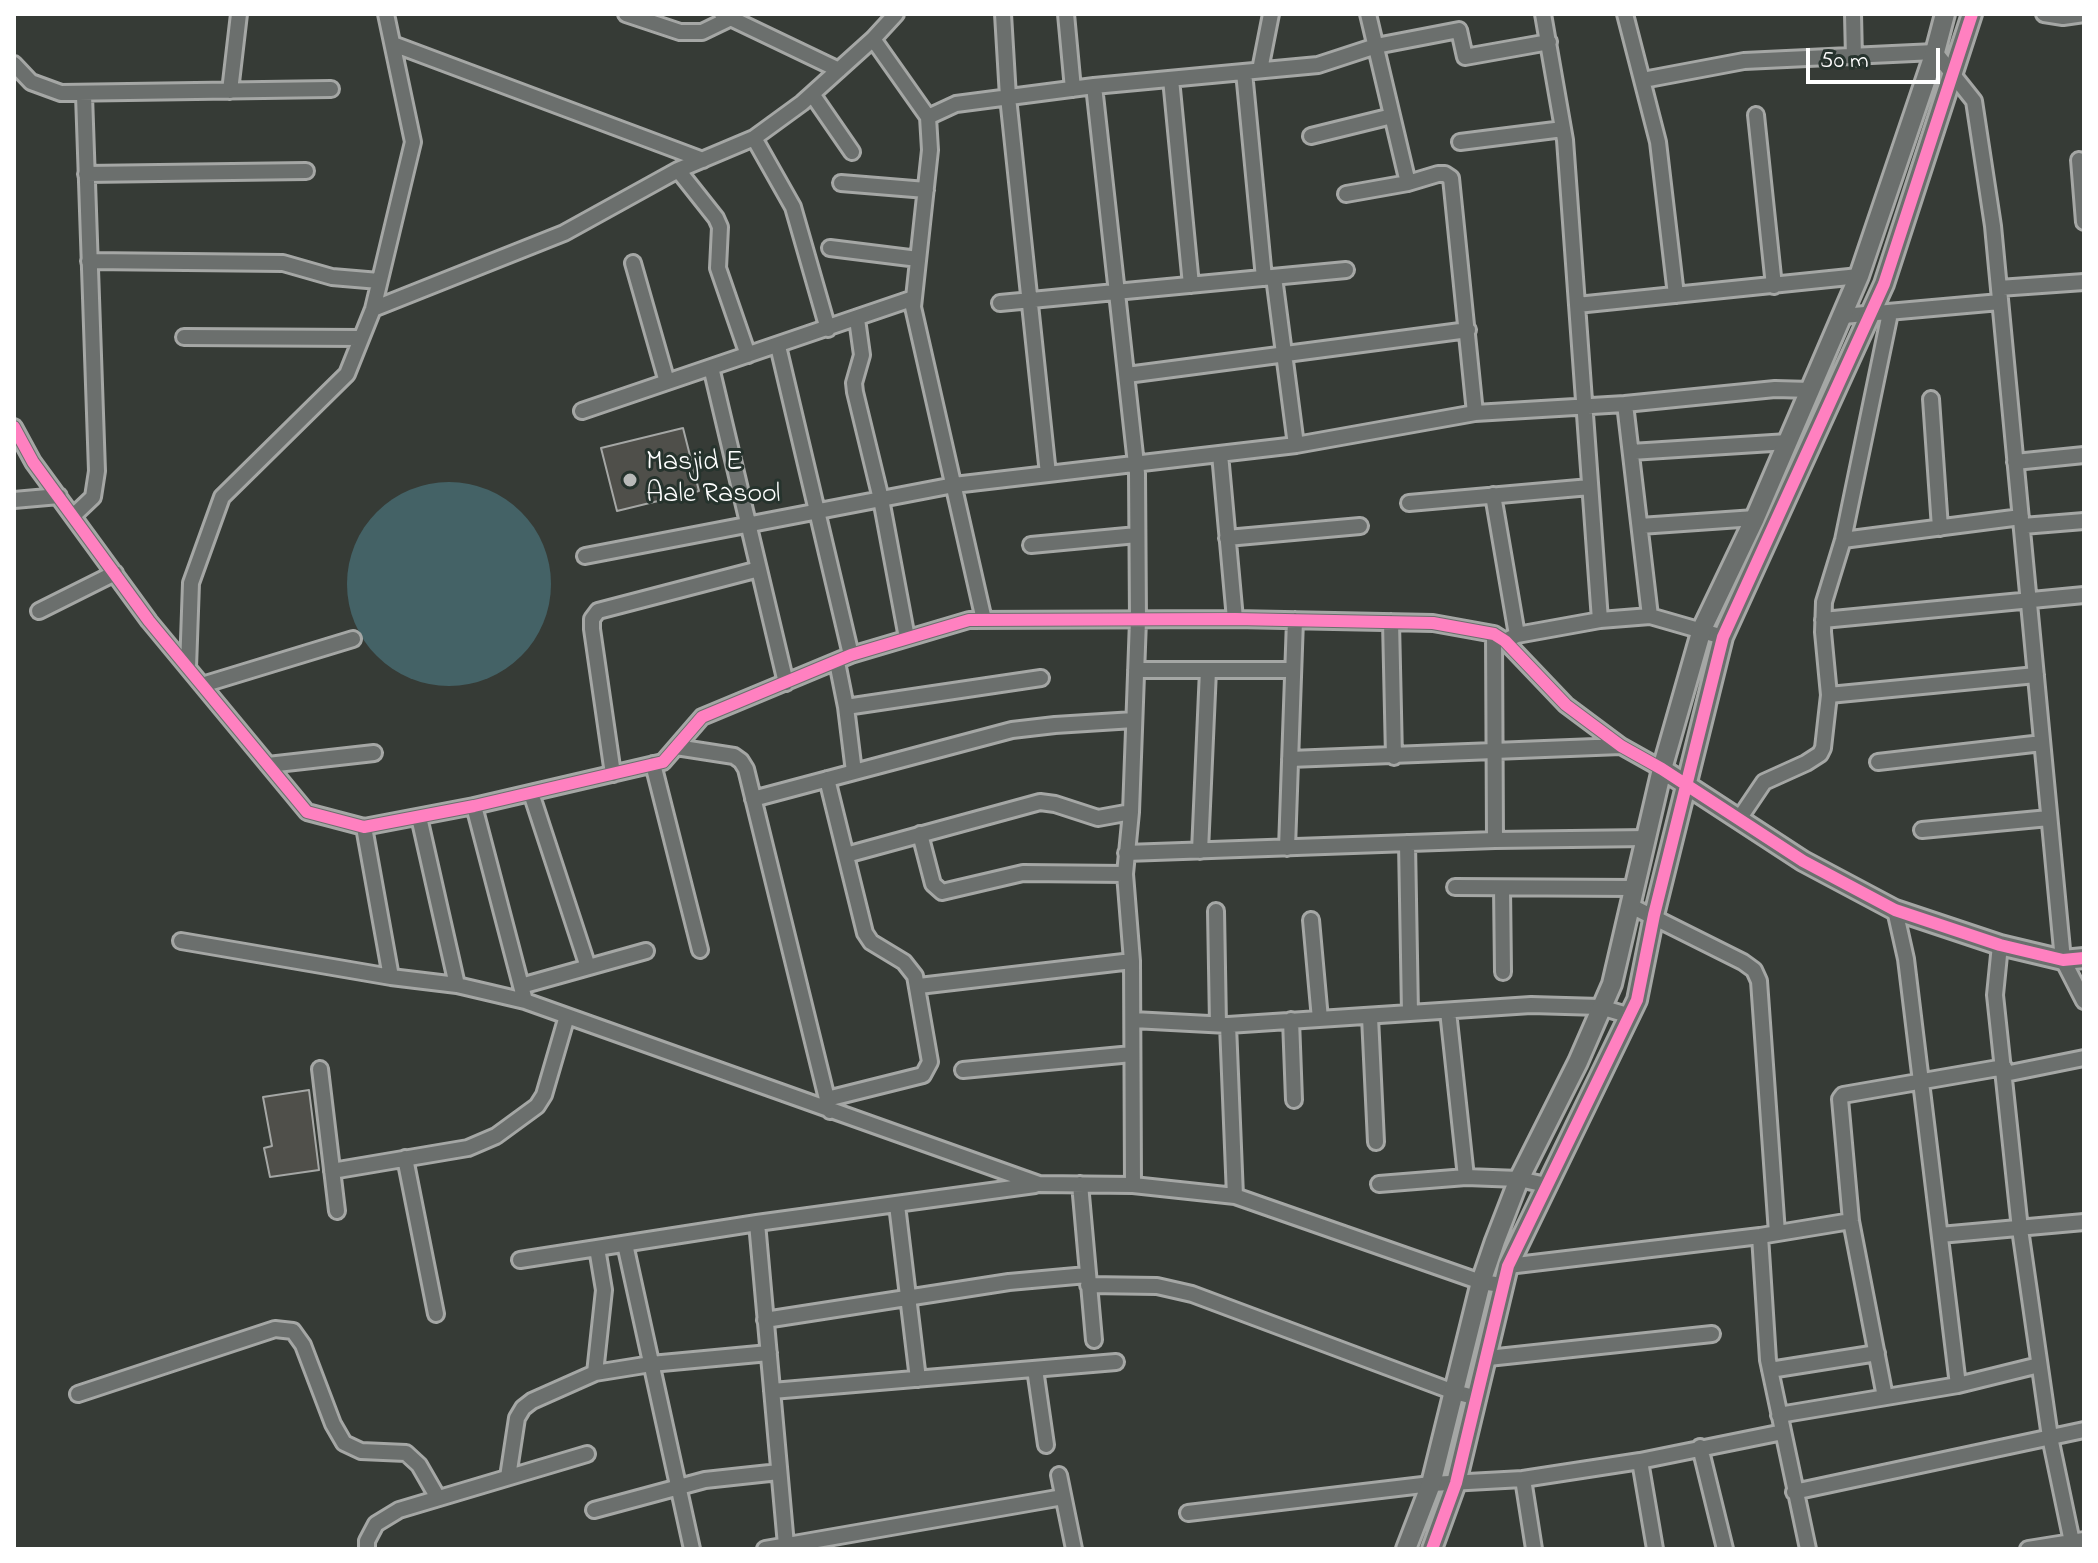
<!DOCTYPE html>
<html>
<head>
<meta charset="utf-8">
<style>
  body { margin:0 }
  #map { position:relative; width:2098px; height:1563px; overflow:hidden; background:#363b36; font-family:"Indie Flower",sans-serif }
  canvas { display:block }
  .frame { position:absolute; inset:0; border:16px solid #fff; pointer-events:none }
  .scale { position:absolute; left:1806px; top:48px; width:134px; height:36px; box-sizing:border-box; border:4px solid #fff; border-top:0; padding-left:10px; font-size:24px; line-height:28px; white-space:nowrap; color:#fff; -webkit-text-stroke:6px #26332d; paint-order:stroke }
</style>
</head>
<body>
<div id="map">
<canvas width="2098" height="1563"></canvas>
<div class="frame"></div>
<div class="scale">50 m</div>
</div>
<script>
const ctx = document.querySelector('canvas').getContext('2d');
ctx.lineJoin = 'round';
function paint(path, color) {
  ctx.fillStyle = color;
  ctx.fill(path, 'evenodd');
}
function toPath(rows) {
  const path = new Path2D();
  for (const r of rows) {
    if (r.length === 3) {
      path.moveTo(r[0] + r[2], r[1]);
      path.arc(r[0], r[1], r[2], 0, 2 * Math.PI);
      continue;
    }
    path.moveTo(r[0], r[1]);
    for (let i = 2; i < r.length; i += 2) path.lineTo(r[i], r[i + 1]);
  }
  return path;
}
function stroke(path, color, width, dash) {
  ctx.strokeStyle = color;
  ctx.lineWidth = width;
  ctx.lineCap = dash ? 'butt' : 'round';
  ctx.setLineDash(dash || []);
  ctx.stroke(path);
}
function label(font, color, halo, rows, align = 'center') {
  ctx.font = font + ' "Indie Flower",sans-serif';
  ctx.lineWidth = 6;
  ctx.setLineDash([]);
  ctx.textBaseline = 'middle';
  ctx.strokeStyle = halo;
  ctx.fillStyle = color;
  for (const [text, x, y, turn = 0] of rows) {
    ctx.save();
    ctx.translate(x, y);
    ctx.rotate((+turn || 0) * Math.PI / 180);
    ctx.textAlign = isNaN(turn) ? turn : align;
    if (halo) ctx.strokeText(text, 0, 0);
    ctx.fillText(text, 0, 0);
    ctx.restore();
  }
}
paint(toPath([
  [449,584,102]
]), '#446266');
const building = toPath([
  [683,428,699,491,617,511,601,448,683,428],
  [309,1090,319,1170,270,1177,264,1148,272,1146,263,1097,309,1090]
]);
paint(building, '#4f4f4a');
stroke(building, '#a5a7a5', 2);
const minor = toPath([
  [626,14,680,32,702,32,731,18],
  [722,14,839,70],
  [1003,14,1008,97,1048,474],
  [1066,14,1073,89],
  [1368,14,1408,183],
  [1543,14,1565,140,1600,620],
  [1625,14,1658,142,1676,295],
  [1853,14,1854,58],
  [2044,14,2063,17,2084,14],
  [873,39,928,117,930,150,913,307,984,620],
  [393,44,703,160],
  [14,64,31,82,61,93,331,89],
  [1260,70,1271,14],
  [1244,72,1264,278],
  [1171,79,1191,285],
  [1643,80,1744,61,1935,52,1974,101,1993,226,2063,960,2084,1001],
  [1094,86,1137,473,1138,620,1131,812,1125,874,1132,961,1133,1185,1235,1196,1481,1282,1502,1285],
  [230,91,239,14],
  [812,94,852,152],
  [1756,115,1774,286],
  [928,117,956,104,1094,86,1318,65,1376,46,1459,30,1465,57,1549,42],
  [1311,136,1392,116],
  [754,138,793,207,828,329],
  [1460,142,1563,129],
  [2079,160,2084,222],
  [678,170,716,218,720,227,718,268,748,355],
  [86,174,306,171],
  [841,183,926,190],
  [1346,194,1408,183,1438,174,1445,174,1451,178,1475,413],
  [830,248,918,259],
  [89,261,283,263,332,277,379,281],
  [633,263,667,382],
  [1274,277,1296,445],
  [1999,288,2084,282],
  [1000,303,1346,270],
  [1577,305,1859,276],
  [373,309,564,233,678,170,754,138,802,103,873,39,896,14],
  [1843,316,2000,302],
  [857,319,862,355,854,383,855,392,881,499,907,638],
  [184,337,361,338],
  [778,346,851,655],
  [711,367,786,683],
  [1127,375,1468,330],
  [1931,399,1940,528],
  [1625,404,1650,616],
  [582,411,914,298],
  [14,427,33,462,149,621,307,812,364,827,474,806,663,762,702,717,851,655,969,620,1235,619,1433,623,1494,634,1505,641,1566,705,1621,746,1662,769],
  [1631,452,1788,442],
  [1220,454,1235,619],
  [2015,462,2084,455],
  [1493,495,1517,635],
  [14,500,59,496],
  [1409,503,1590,487],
  [73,516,93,497,97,471,84,95],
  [1640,526,1755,518],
  [2023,526,2084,521],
  [1227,538,1360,526],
  [1843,540,2021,517],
  [1031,545,1137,535],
  [585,556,954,485,1296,445,1475,413,1625,404,1775,389,1811,390],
  [39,611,115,573],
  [1823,620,2084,595],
  [1391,622,1394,757],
  [1494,634,1495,840],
  [1505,641,1517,635,1600,620,1650,616,1723,637],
  [837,662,846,707,854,772],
  [188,668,191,583,222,497,347,374,373,309,413,142,386,14],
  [1136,670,1293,670],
  [202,685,353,639],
  [1829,695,2036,675],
  [846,707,1041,678],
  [676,747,734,756,741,761,746,769,830,1111],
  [1290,759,1621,746],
  [1878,762,2042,743],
  [653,764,700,950],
  [268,765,374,753],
  [613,774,592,629,592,619,598,611,759,569],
  [827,779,865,933,871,942,904,962,915,976,930,1062,923,1075,827,1099],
  [531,793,588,967],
  [753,799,1012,730,1055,725,1134,720],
  [474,806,525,1001],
  [419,817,457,985],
  [1739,819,1764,782,1806,763,1820,754,1823,748,1829,695,1823,632,1824,602,1843,540,1890,313],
  [364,827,391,977],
  [1922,830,2049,818],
  [920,834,933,884,942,892,1023,873,1125,874],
  [1407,843,1410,1013],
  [1287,848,1295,620],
  [1200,851,1208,670],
  [1126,853,1495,840,1647,838],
  [846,855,1040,802,1055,804,1098,818,1131,812],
  [1455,887,1634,888],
  [1502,888,1503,972],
  [1631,906,1743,962,1754,970,1759,981,1777,1233],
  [1895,910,1906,959,1958,1385],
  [1216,911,1218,1024],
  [1311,920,1320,1019],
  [181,941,391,977,457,985,525,1001,1039,1184,1133,1185],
  [2000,945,1995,995,2020,1229,2050,1437,2072,1542],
  [521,986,646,951],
  [919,986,1132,961],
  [1448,1011,1466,1177],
  [1370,1017,1376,1142],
  [1133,1020,1228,1025,1531,1005,1600,1007,1631,1016],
  [1291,1020,1294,1100],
  [1228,1025,1235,1196],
  [320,1069,337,1211],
  [963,1070,1132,1054],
  [2005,1074,2084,1058],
  [405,1158,436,1314],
  [332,1171,468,1148,496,1136,537,1106,544,1095,567,1016],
  [1080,1184,1094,1340],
  [1379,1184,1466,1177,1519,1179,1546,1185],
  [897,1205,918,1379],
  [757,1223,786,1545],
  [1940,1235,2084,1222],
  [1760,1236,1768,1360,1808,1549],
  [625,1244,692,1549],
  [520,1260,757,1223,1035,1185],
  [1508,1266,1760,1236,1851,1221],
  [1088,1285,1157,1286,1192,1294,1454,1392,1478,1398],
  [765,1320,1009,1282,1087,1275],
  [1488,1358,1712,1334],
  [1035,1369,1046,1445],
  [1770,1370,1877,1353],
  [595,1373,604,1290,597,1248],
  [772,1391,1116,1362],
  [78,1394,275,1329,293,1331,303,1345,333,1424,344,1443,361,1451,406,1453,419,1465,438,1498],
  [1885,1397,1851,1221,1840,1099,1843,1095,2004,1067],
  [1779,1415,1958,1385,2039,1365],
  [1700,1447,1725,1549],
  [1640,1461,1655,1549],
  [1059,1475,1074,1549],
  [508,1477,517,1418,523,1408,532,1401,595,1373,651,1364,769,1353],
  [1523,1479,1534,1549],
  [1794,1492,2084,1430],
  [594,1510,705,1480,779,1472],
  [1188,1513,1431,1484,1523,1479,1640,1461,1783,1432],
  [367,1549,367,1541,376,1524,399,1510,587,1454],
  [765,1549,1063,1497],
  [2028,1549,2084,1540]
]);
const tertiary = toPath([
  [1662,769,1803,861,1895,910,2000,945,2063,960,2084,958],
  [1406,1549,1431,1484,1481,1282,1495,1241,1519,1179,1578,1062,1612,984,1662,769,1702,629,1755,518,1859,276,1935,52,1945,14],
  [1432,1549,1456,1483,1508,1266,1637,1000,1654,915,1723,637,1884,284,1972,14]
]);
stroke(minor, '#a5a7a5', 20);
stroke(tertiary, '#a5a7a5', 24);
stroke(minor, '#6b6f6d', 14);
stroke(tertiary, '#6b6f6d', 18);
stroke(toPath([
  [14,427,33,462,149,621,307,812,364,827,474,806,663,762,702,717,851,655,969,620,1235,619,1433,623,1494,634,1505,641,1566,705,1621,746,1662,769,1803,861,1895,910,2000,945,2063,960,2084,958],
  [1432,1549,1456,1483,1508,1266,1637,1000,1654,915,1723,637,1884,284,1972,14]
]), '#ff80c0', 12);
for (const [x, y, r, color] of [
  [630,480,8,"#b9bab9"]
]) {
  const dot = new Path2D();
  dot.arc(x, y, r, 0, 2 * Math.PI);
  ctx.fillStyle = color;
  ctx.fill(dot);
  stroke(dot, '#26332d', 3);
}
label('28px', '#fff', '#26332d', [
  ["Masjid E",646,464],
  ["Aale Rasool",646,496]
], 'left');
</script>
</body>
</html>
